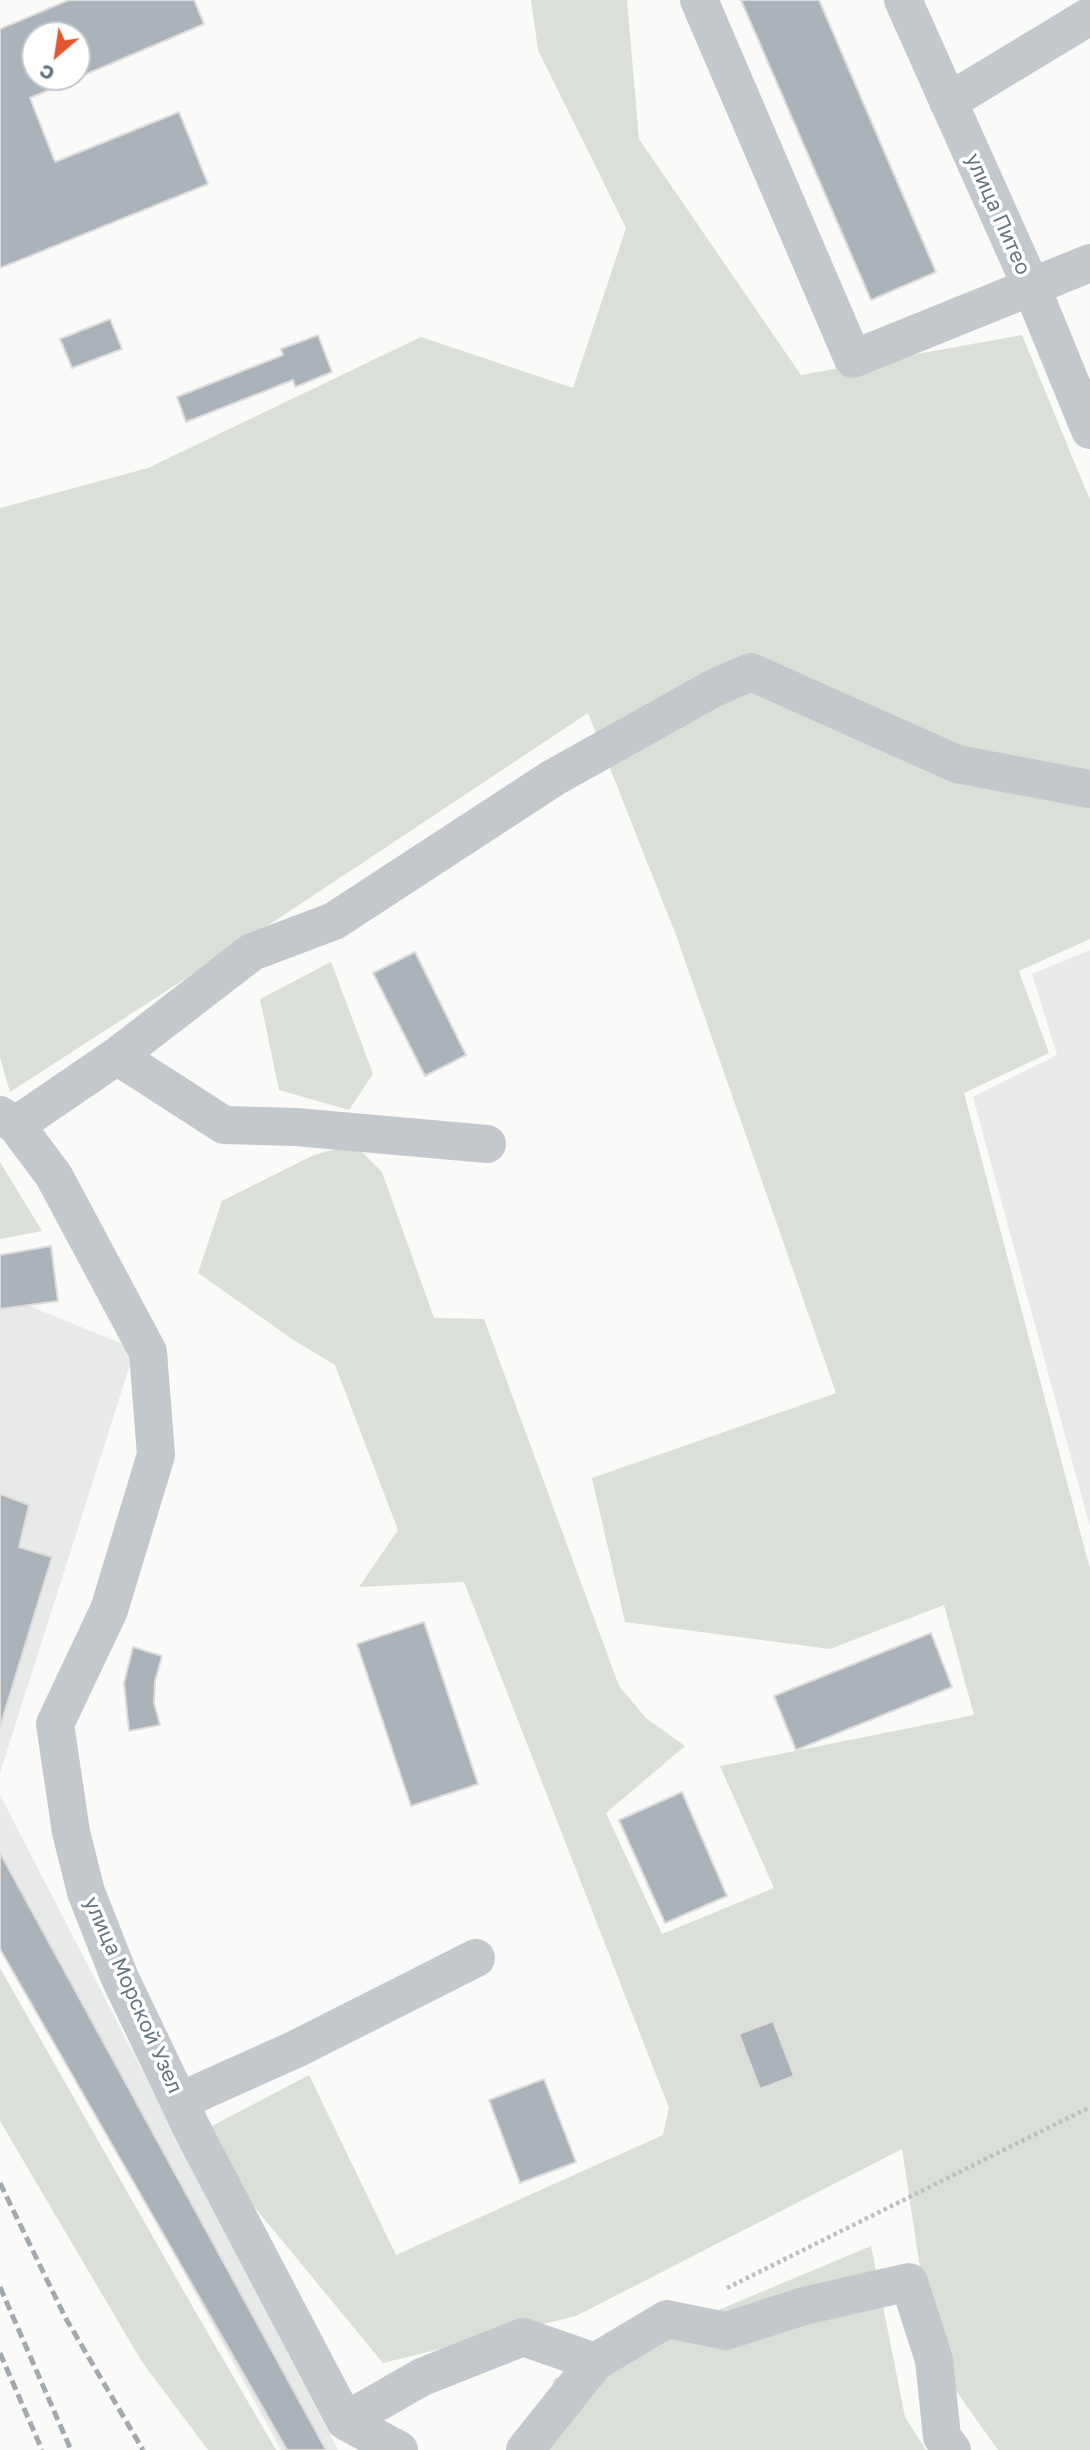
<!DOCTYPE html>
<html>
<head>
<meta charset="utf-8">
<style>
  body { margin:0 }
  #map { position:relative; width:1090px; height:2450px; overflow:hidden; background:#fafaf8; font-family:"Golos Text",sans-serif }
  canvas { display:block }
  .north { position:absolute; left:21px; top:21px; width:70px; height:70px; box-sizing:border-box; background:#fff; border:2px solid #c1c8cd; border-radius:50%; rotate:209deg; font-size:19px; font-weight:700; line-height:28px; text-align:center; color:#657683 }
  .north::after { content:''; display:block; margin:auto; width:24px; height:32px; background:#e4572e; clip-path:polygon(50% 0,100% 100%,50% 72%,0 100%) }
</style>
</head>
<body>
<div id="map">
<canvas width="1090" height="2450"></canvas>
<div class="north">С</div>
</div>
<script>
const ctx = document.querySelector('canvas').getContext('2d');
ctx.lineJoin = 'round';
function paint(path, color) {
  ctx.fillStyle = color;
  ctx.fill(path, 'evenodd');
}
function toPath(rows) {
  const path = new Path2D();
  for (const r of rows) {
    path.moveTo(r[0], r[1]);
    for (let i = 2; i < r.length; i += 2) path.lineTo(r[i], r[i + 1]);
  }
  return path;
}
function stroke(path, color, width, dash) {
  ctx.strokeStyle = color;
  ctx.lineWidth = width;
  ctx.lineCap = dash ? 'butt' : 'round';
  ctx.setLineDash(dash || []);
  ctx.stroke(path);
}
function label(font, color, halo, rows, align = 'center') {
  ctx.font = font + ' "Golos Text",sans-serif';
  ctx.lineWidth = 7;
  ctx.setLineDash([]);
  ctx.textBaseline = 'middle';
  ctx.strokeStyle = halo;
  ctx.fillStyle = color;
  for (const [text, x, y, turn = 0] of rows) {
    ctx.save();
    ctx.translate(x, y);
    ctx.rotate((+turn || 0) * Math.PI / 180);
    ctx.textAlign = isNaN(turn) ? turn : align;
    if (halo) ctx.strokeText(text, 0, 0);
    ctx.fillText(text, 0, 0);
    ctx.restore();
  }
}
paint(toPath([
  [1090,950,1090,1527,973,1097,1057,1055,1032,974],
  [0,1294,135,1349,0,1773],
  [0,1795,338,2450,281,2450,0,1936]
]), '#e8e9e9');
paint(toPath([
  [531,0,627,0,639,139,801,375,1022,335,1090,500,1090,939,1019,971,1049,1053,964,1093,1090,1569,1090,2450,998,2450,934,2360,902,2149,576,2316,383,2363,195,2135,309,2075,396,2255,663,2135,669,2108,464,1582,359,1587,398,1530,335,1365,295,1341,198,1273,222,1201,314,1155,354,1144,382,1172,434,1318,484,1319,619,1686,646,1718,685,1746,606,1813,662,1934,774,1888,720,1766,974,1715,944,1605,830,1649,625,1622,592,1478,836,1393,676,935,588,713,290,911,10,1092,0,1057,0,508,148,468,421,337,573,388,626,228,538,50],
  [331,962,373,1074,349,1110,279,1090,260,999],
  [0,1162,42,1231,0,1239],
  [0,1968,195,2311,276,2450,208,2450,142,2362,0,2121],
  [871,2246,905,2417,926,2450,538,2450,554,2379]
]), '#dadfd7');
const building = toPath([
  [69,0,194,0,204,24,30,98,55,162,179,112,208,184,0,268,0,29,69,0],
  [35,35,77,35,77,77,35,77,35,35],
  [741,0,819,0,936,272,871,300,741,0],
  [110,319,122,349,72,368,60,339,110,319],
  [318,335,332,372,295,387,293,380,186,422,177,397,283,355,281,349,318,335],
  [415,952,466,1055,425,1076,373,973,415,952],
  [51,1246,58,1301,0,1309,0,1255,51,1246],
  [0,1494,29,1505,19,1547,52,1557,0,1727,0,1494],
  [424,1622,478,1784,411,1806,357,1644,424,1622],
  [931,1633,952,1687,796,1750,774,1696,931,1633],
  [133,1647,162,1656,155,1681,154,1703,160,1725,129,1731,124,1683,133,1647],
  [682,1792,727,1896,665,1923,619,1820,682,1792],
  [0,1853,326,2450,287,2450,0,1949,0,1853],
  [773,2021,794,2076,760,2089,739,2034,773,2021],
  [544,2079,576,2162,520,2183,489,2100,544,2079]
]);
paint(building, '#aab3b9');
stroke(building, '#dcdcda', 2);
stroke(toPath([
  [727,2288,1090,2107]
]), '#bbbfc2', 4.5, [3.5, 3.5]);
stroke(toPath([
  [699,0,853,359,1090,263],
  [903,0,1031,286,1090,430],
  [948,102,1090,16],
  [117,1056,252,952,334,921,553,778,714,688,751,672,957,764,1090,789],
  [0,1115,16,1125,54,1176,148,1352,156,1455,109,1610,55,1724,71,1832,86,1892,119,1976,195,2135,345,2421,399,2450],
  [16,1125,117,1056,224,1125,296,1127,487,1144],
  [180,2101,296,2049,476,1958],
  [345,2421,422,2377,523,2337,595,2362],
  [525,2450,595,2362,667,2319,726,2331,804,2306,909,2282,934,2360,942,2437,952,2450]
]), '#c3c8cc', 38);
stroke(toPath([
  [0,2183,65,2317,143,2450],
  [0,2287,71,2450],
  [0,2353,42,2450]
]), '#a2aab0', 5, [10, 5]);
label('21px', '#657683', '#fff', [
  ["улица Питео",998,214,66],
  ["улица Морской Узел",133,1995,66]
]);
</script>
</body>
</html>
